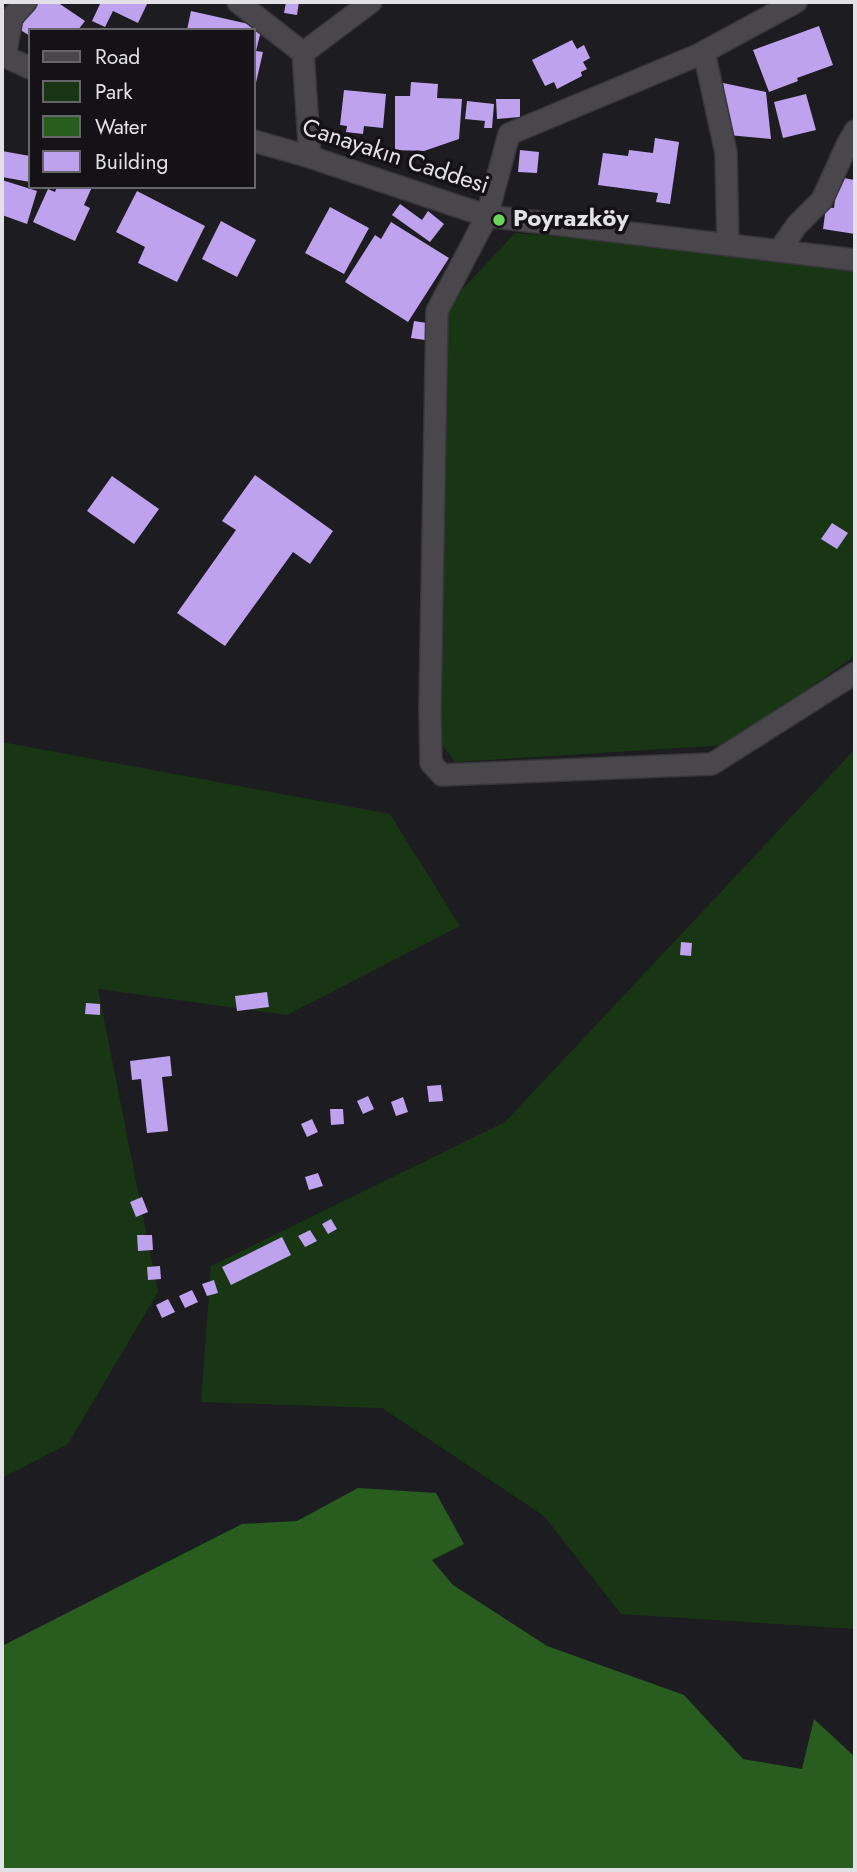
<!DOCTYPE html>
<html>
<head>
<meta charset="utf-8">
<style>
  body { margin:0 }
  #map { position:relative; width:857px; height:1872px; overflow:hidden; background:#1d1c20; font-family:Jost,sans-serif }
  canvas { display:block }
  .frame { position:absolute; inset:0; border:4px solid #e2e1e5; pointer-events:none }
  .legend { position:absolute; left:28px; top:28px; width:228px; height:161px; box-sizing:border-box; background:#141217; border:2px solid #666569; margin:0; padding:9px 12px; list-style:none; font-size:21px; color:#e2e1e5 }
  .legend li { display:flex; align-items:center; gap:14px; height:35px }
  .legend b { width:35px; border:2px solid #666569 }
</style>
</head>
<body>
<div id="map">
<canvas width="857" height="1872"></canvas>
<div class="frame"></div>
<ul class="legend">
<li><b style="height:9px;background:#49474c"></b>Road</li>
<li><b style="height:19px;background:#183613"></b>Park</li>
<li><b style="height:19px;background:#285d1f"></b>Water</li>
<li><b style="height:19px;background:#bea2ed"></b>Building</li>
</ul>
</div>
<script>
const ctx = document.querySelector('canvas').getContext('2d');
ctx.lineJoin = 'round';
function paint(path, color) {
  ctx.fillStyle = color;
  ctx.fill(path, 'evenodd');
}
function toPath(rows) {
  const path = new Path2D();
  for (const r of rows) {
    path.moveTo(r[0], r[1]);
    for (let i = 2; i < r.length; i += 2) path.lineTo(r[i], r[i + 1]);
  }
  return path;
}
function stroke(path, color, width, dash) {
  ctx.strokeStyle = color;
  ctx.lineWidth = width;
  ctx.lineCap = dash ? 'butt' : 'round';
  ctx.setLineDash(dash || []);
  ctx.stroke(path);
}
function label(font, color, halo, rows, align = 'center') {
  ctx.font = font + ' Jost,sans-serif';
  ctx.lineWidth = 7;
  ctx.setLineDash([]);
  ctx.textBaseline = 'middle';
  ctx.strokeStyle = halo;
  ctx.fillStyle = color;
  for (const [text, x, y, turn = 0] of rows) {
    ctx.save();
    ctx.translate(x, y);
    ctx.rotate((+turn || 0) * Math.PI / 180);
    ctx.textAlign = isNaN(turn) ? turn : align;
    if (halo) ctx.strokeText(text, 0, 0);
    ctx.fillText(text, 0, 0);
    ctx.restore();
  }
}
paint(toPath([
  [515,233,662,245,855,271,855,656,727,745,455,762,438,740,444,309],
  [2,742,390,814,460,926,287,1015,98,989,158,1292,68,1444,2,1478],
  [855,749,855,1629,621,1614,544,1516,382,1408,201,1402,211,1266,505,1122]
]), '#183613');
paint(toPath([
  [358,1488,436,1493,464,1544,432,1560,453,1585,547,1646,684,1695,743,1759,802,1769,814,1719,855,1757,855,1870,2,1870,2,1646,242,1524,297,1521]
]), '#285d1f');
paint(toPath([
  [38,2,57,2,85,21,78,30,30,30,30,36,19,29],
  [94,2,148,2,138,23,113,11,105,27,92,21,100,4],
  [286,2,299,2,297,15,284,13],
  [191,11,262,27,256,51,263,52,255,87,254,30,187,30],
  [819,26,833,65,797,78,798,81,769,92,753,50],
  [572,40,577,49,584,45,590,58,583,62,587,69,581,72,582,76,557,89,554,82,545,86,532,60],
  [411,82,438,84,437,98,462,99,459,139,424,151,395,150,395,96,410,96],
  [723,83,766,92,771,139,728,135],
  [344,90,386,94,383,128,364,126,363,134,346,132,347,126,340,125],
  [806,94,816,130,783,138,774,102],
  [496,99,520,99,520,117,497,119],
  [467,101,494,104,492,128,484,128,485,121,465,119],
  [655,138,679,142,670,204,656,202,658,193,598,185,603,153,628,156,629,150,653,153],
  [520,150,539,152,537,173,518,172],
  [2,151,30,156,30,182,2,177],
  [838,177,855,180,855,234,823,229,826,207,834,208],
  [2,180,37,191,27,224,2,215],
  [57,187,92,187,84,205,90,208,75,241,33,222,48,189,55,192],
  [137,191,205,226,177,282,138,263,145,247,116,232],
  [400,204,422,220,428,211,444,224,430,242,392,215],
  [330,207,369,228,344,274,305,253],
  [221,221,256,240,237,277,202,259],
  [391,222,449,258,408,322,345,282,375,235,381,239],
  [414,321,427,323,425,340,411,338],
  [255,475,333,531,310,564,293,552,225,646,177,613,236,530,222,521],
  [112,476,159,509,134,544,87,511],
  [832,523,848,533,837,549,821,539],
  [681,942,692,943,691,956,680,955],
  [267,992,269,1007,237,1011,235,996],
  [86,1003,100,1004,100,1015,85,1014],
  [170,1056,172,1076,162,1077,168,1131,147,1133,141,1079,132,1080,130,1061],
  [441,1085,443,1101,429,1102,427,1086],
  [368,1096,374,1109,363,1114,357,1101],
  [403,1097,408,1112,396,1116,391,1102],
  [330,1109,343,1109,344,1124,331,1125],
  [312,1119,318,1132,307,1137,301,1124],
  [318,1173,323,1186,309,1190,305,1177],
  [142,1197,148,1212,136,1217,130,1202],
  [331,1219,337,1229,328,1234,322,1224],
  [310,1230,317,1241,305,1247,298,1236],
  [137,1235,152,1235,153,1250,138,1251],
  [282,1237,291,1255,231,1285,222,1267],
  [160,1266,161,1279,148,1280,147,1267],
  [214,1280,218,1293,207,1296,202,1284],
  [192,1290,198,1302,185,1308,179,1296],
  [168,1299,175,1312,162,1318,156,1305]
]), '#bea2ed');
const minor = toPath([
  [238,2,303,53,310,157],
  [796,2,698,55,509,134,487,216,437,311,430,708,431,763,442,775,712,764,855,673],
  [704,52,726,153,728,244],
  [303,53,371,2],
  [2,55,30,68],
  [5,57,12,17,26,2],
  [254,141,310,157,487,216,855,260],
  [779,251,797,225,822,200,848,143,855,131]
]);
stroke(minor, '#37363a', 24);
stroke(minor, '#49474c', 21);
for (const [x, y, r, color] of [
  [499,220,7,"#6fd35f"]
]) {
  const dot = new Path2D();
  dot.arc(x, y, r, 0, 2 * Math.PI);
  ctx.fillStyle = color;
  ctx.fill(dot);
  stroke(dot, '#141217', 2.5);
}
label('24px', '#e2e1e5', '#141217', [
  ["Canayakın Caddesi",395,158,18]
]);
label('bold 24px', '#e2e1e5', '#141217', [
  ["Poyrazköy",513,220]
], 'left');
</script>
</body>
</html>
